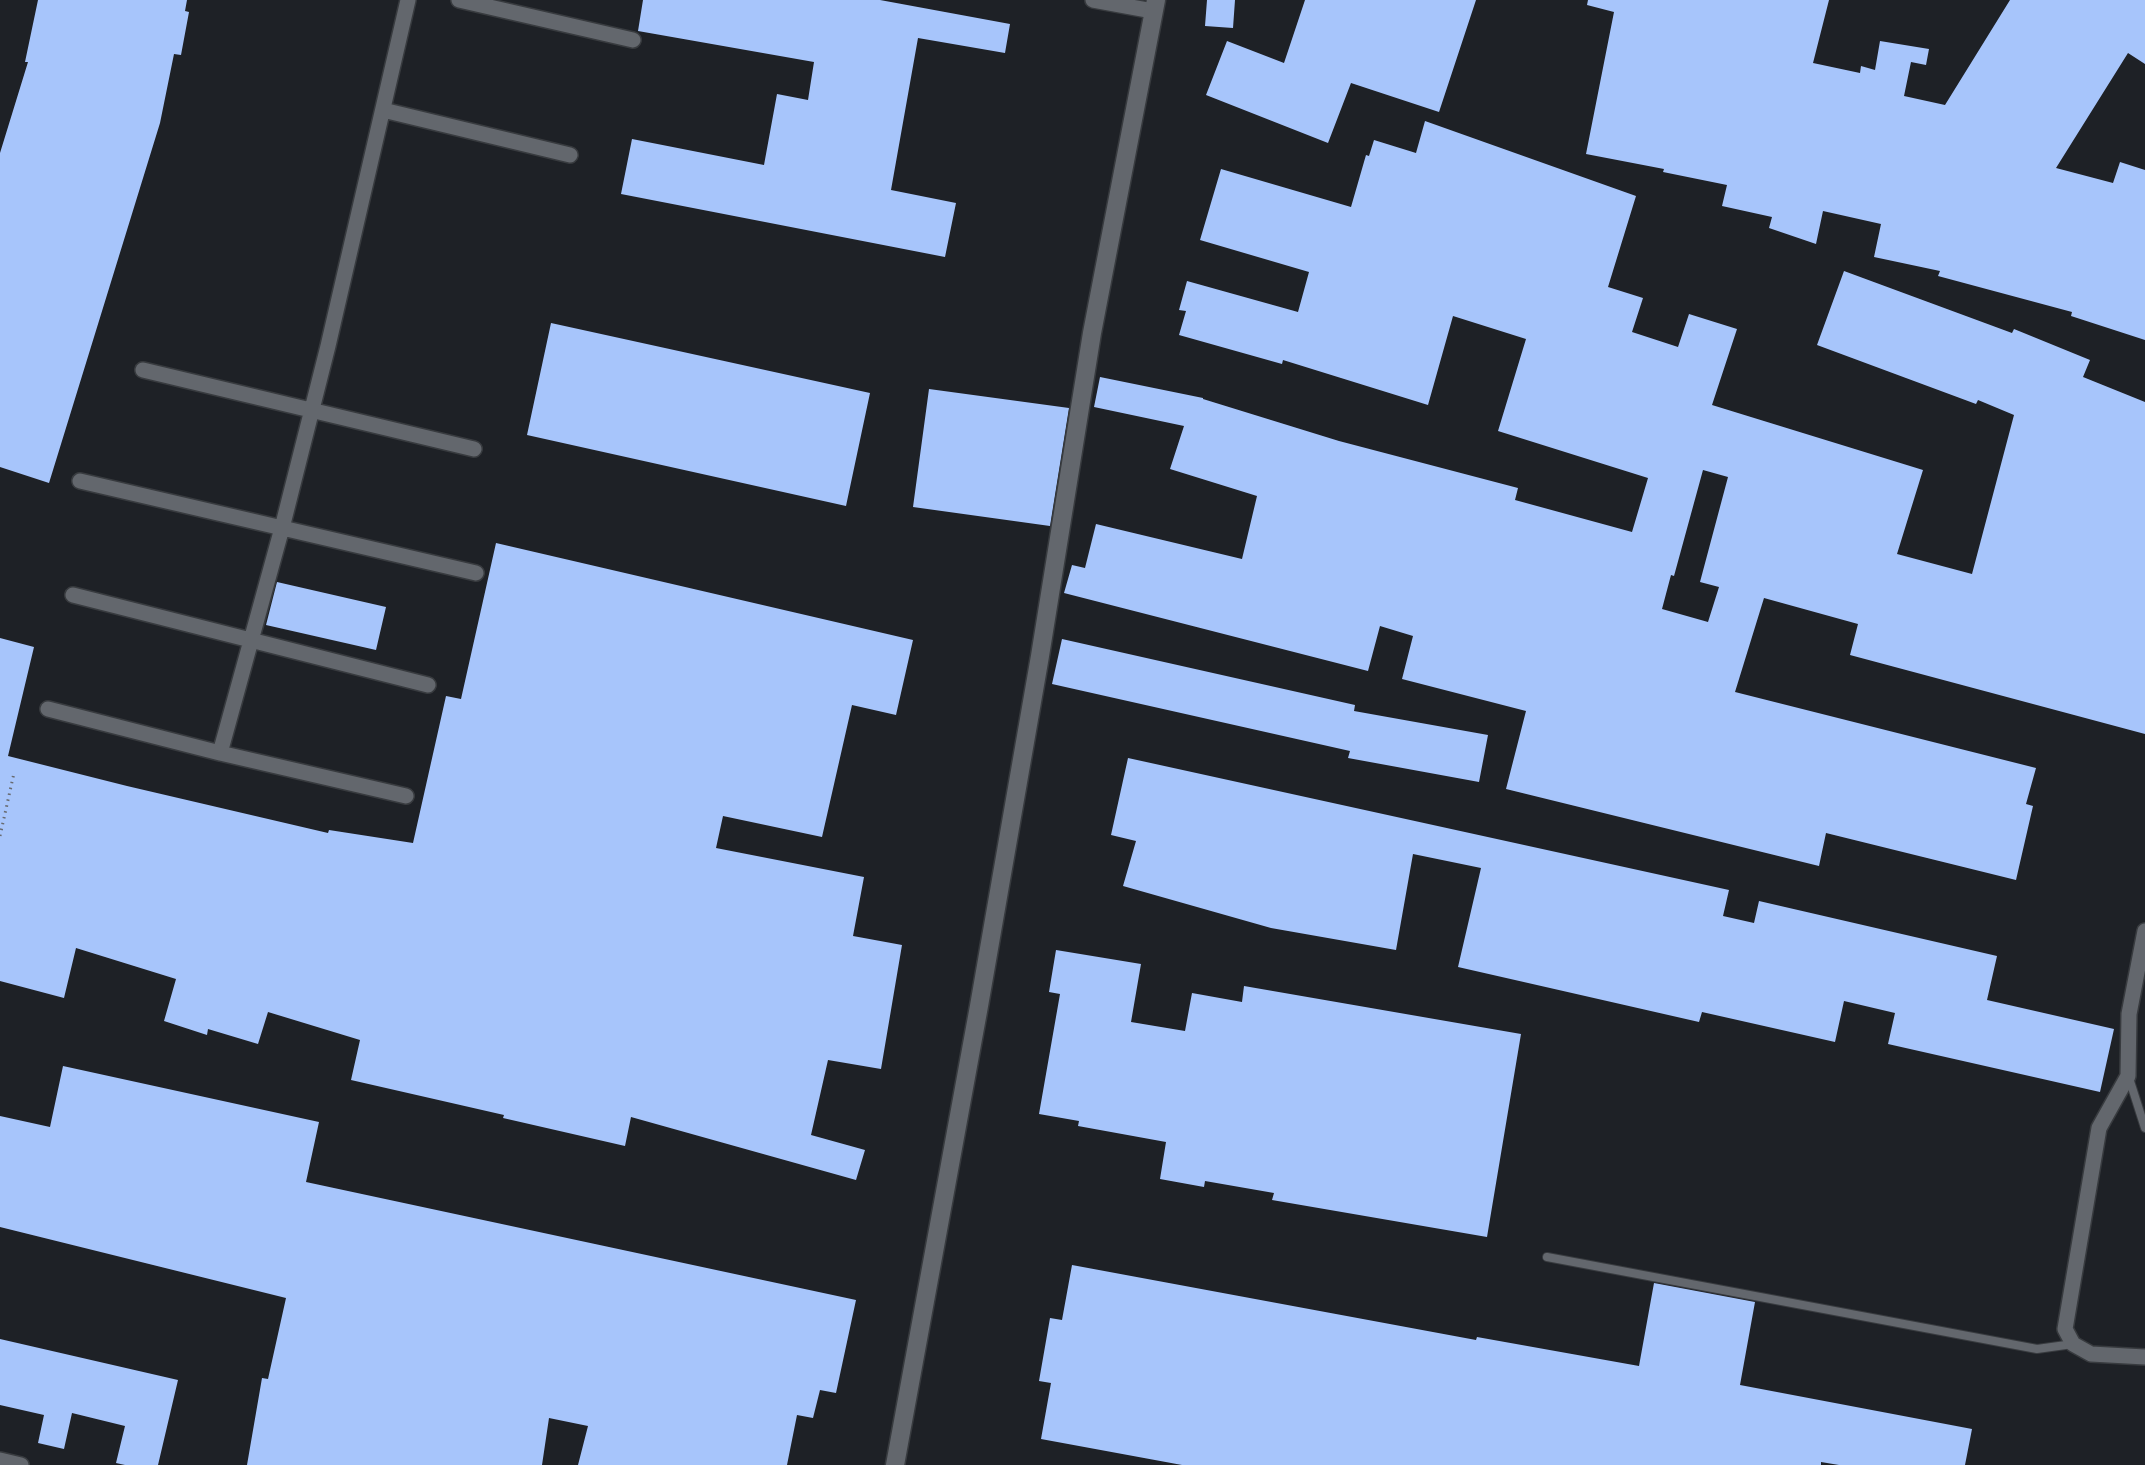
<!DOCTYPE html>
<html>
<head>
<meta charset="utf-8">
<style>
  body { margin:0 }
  canvas { display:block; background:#1e2126 }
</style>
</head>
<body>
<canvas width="2145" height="1465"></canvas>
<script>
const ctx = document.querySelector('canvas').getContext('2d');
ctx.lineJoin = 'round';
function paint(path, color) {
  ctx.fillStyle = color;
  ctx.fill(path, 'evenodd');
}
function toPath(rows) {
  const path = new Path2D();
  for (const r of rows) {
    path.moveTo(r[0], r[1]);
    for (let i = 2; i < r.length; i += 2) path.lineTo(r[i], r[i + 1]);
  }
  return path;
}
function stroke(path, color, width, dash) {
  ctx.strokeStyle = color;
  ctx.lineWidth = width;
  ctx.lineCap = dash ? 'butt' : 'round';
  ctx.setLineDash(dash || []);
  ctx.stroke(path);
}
paint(toPath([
  [38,0,187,0,185,11,189,12,181,55,174,54,160,123,49,483,0,467,0,153,28,62,25,62],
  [643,0,880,0,1010,24,1005,53,918,38,891,190,956,203,945,257,621,194,632,139,764,165,777,94,808,100,814,62,638,31],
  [1207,0,1235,0,1233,28,1205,26],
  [1305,0,1476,0,1439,112,1351,83,1328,143,1206,95,1227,41,1284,63],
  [1588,0,1829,0,1813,63,1860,73,1861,66,1875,70,1880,41,1929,49,1926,65,1911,62,1904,96,1945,105,2010,0,2145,0,2145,64,2128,53,2056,168,2113,183,2120,162,2145,170,2145,340,2071,316,2072,312,1938,276,1940,271,1874,257,1881,224,1823,211,1816,244,1769,228,1772,217,1722,206,1727,185,1663,172,1664,169,1586,154,1614,12,1587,5],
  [1425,121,1636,196,1608,287,1643,298,1632,332,1678,347,1689,314,1737,329,1712,405,1923,470,1897,554,1972,574,2014,415,1978,400,1976,404,1817,345,1844,271,2012,333,2014,329,2090,360,2083,377,2145,402,2145,734,1850,655,1858,624,1764,598,1735,692,2036,768,2026,804,2033,806,2016,880,1826,833,1819,866,1506,789,1526,711,1402,679,1413,636,1380,626,1368,671,1064,593,1072,565,1085,568,1096,524,1242,559,1257,496,1170,469,1184,426,1094,407,1100,377,1203,398,1203,399,1339,441,1518,488,1515,500,1632,532,1648,478,1498,431,1526,339,1453,316,1428,405,1283,360,1282,364,1179,335,1186,311,1179,310,1187,281,1298,312,1309,272,1200,240,1221,169,1351,207,1366,155,1369,156,1374,140,1416,153],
  [1703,470,1728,477,1700,582,1719,587,1708,622,1662,609,1671,575,1674,576],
  [551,323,870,393,846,506,527,435],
  [929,389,1069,408,1050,526,913,507],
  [496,543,913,640,896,715,852,705,822,837,723,816,716,848,864,877,853,936,902,945,881,1069,828,1060,811,1135,865,1150,856,1180,631,1117,625,1146,503,1118,504,1115,351,1080,360,1040,268,1012,258,1044,208,1029,207,1035,164,1021,176,979,76,948,64,998,0,981,0,638,34,647,8,756,127,786,328,833,329,830,413,843,446,696,461,699],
  [277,582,386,607,376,650,266,625],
  [1062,639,1355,705,1354,711,1488,735,1479,782,1348,758,1350,751,1052,684],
  [1128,758,1729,890,1723,916,1754,923,1759,901,1997,956,1987,1000,2114,1029,2100,1092,1888,1044,1895,1013,1844,1001,1835,1042,1702,1012,1699,1022,1458,967,1481,868,1413,854,1396,950,1271,928,1123,886,1136,841,1111,835],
  [1056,950,1141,964,1131,1022,1185,1031,1192,993,1242,1002,1244,986,1521,1034,1487,1237,1272,1200,1274,1193,1205,1181,1204,1187,1160,1179,1166,1142,1078,1126,1079,1121,1039,1114,1060,994,1049,992],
  [63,1066,319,1122,306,1182,856,1300,836,1393,820,1390,813,1418,797,1415,787,1465,578,1465,588,1426,549,1418,542,1465,247,1465,262,1378,268,1379,286,1298,0,1227,0,1116,50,1127],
  [1072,1265,1476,1340,1477,1337,1639,1366,1654,1283,1755,1302,1740,1385,1972,1429,1965,1465,1839,1465,1821,1462,1821,1465,1182,1465,1041,1439,1051,1383,1039,1381,1050,1318,1062,1320],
  [0,1339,178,1380,158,1465,125,1465,116,1463,125,1426,72,1413,64,1449,38,1443,44,1415,0,1405]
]), '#a7c5fb');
const lane = toPath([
  [2129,1078,2145,1128],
  [1547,1257,2037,1349,2073,1344]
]);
const street = toPath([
  [459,0,633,40],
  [1093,0,1153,11],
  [383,110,570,155],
  [143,370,474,449],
  [80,481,476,573],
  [73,595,428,685],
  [48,709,220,753,406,796],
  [220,753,282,528,328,346,408,0],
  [2145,931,2129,1014,2128,1076,2099,1128,2065,1329,2073,1344,2091,1354,2145,1357],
  [0,1460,21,1465]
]);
const secondary = toPath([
  [895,1465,979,1006,1040,656,1092,333,1156,0]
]);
stroke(lane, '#383b3f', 10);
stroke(street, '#383b3f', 18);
stroke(secondary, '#383b3f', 21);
stroke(toPath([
  [0,836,14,773]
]), '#686b70', 3, [1.5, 4.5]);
stroke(lane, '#63676d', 8);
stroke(street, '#63676d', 15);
stroke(secondary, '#63676d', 18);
</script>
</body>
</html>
